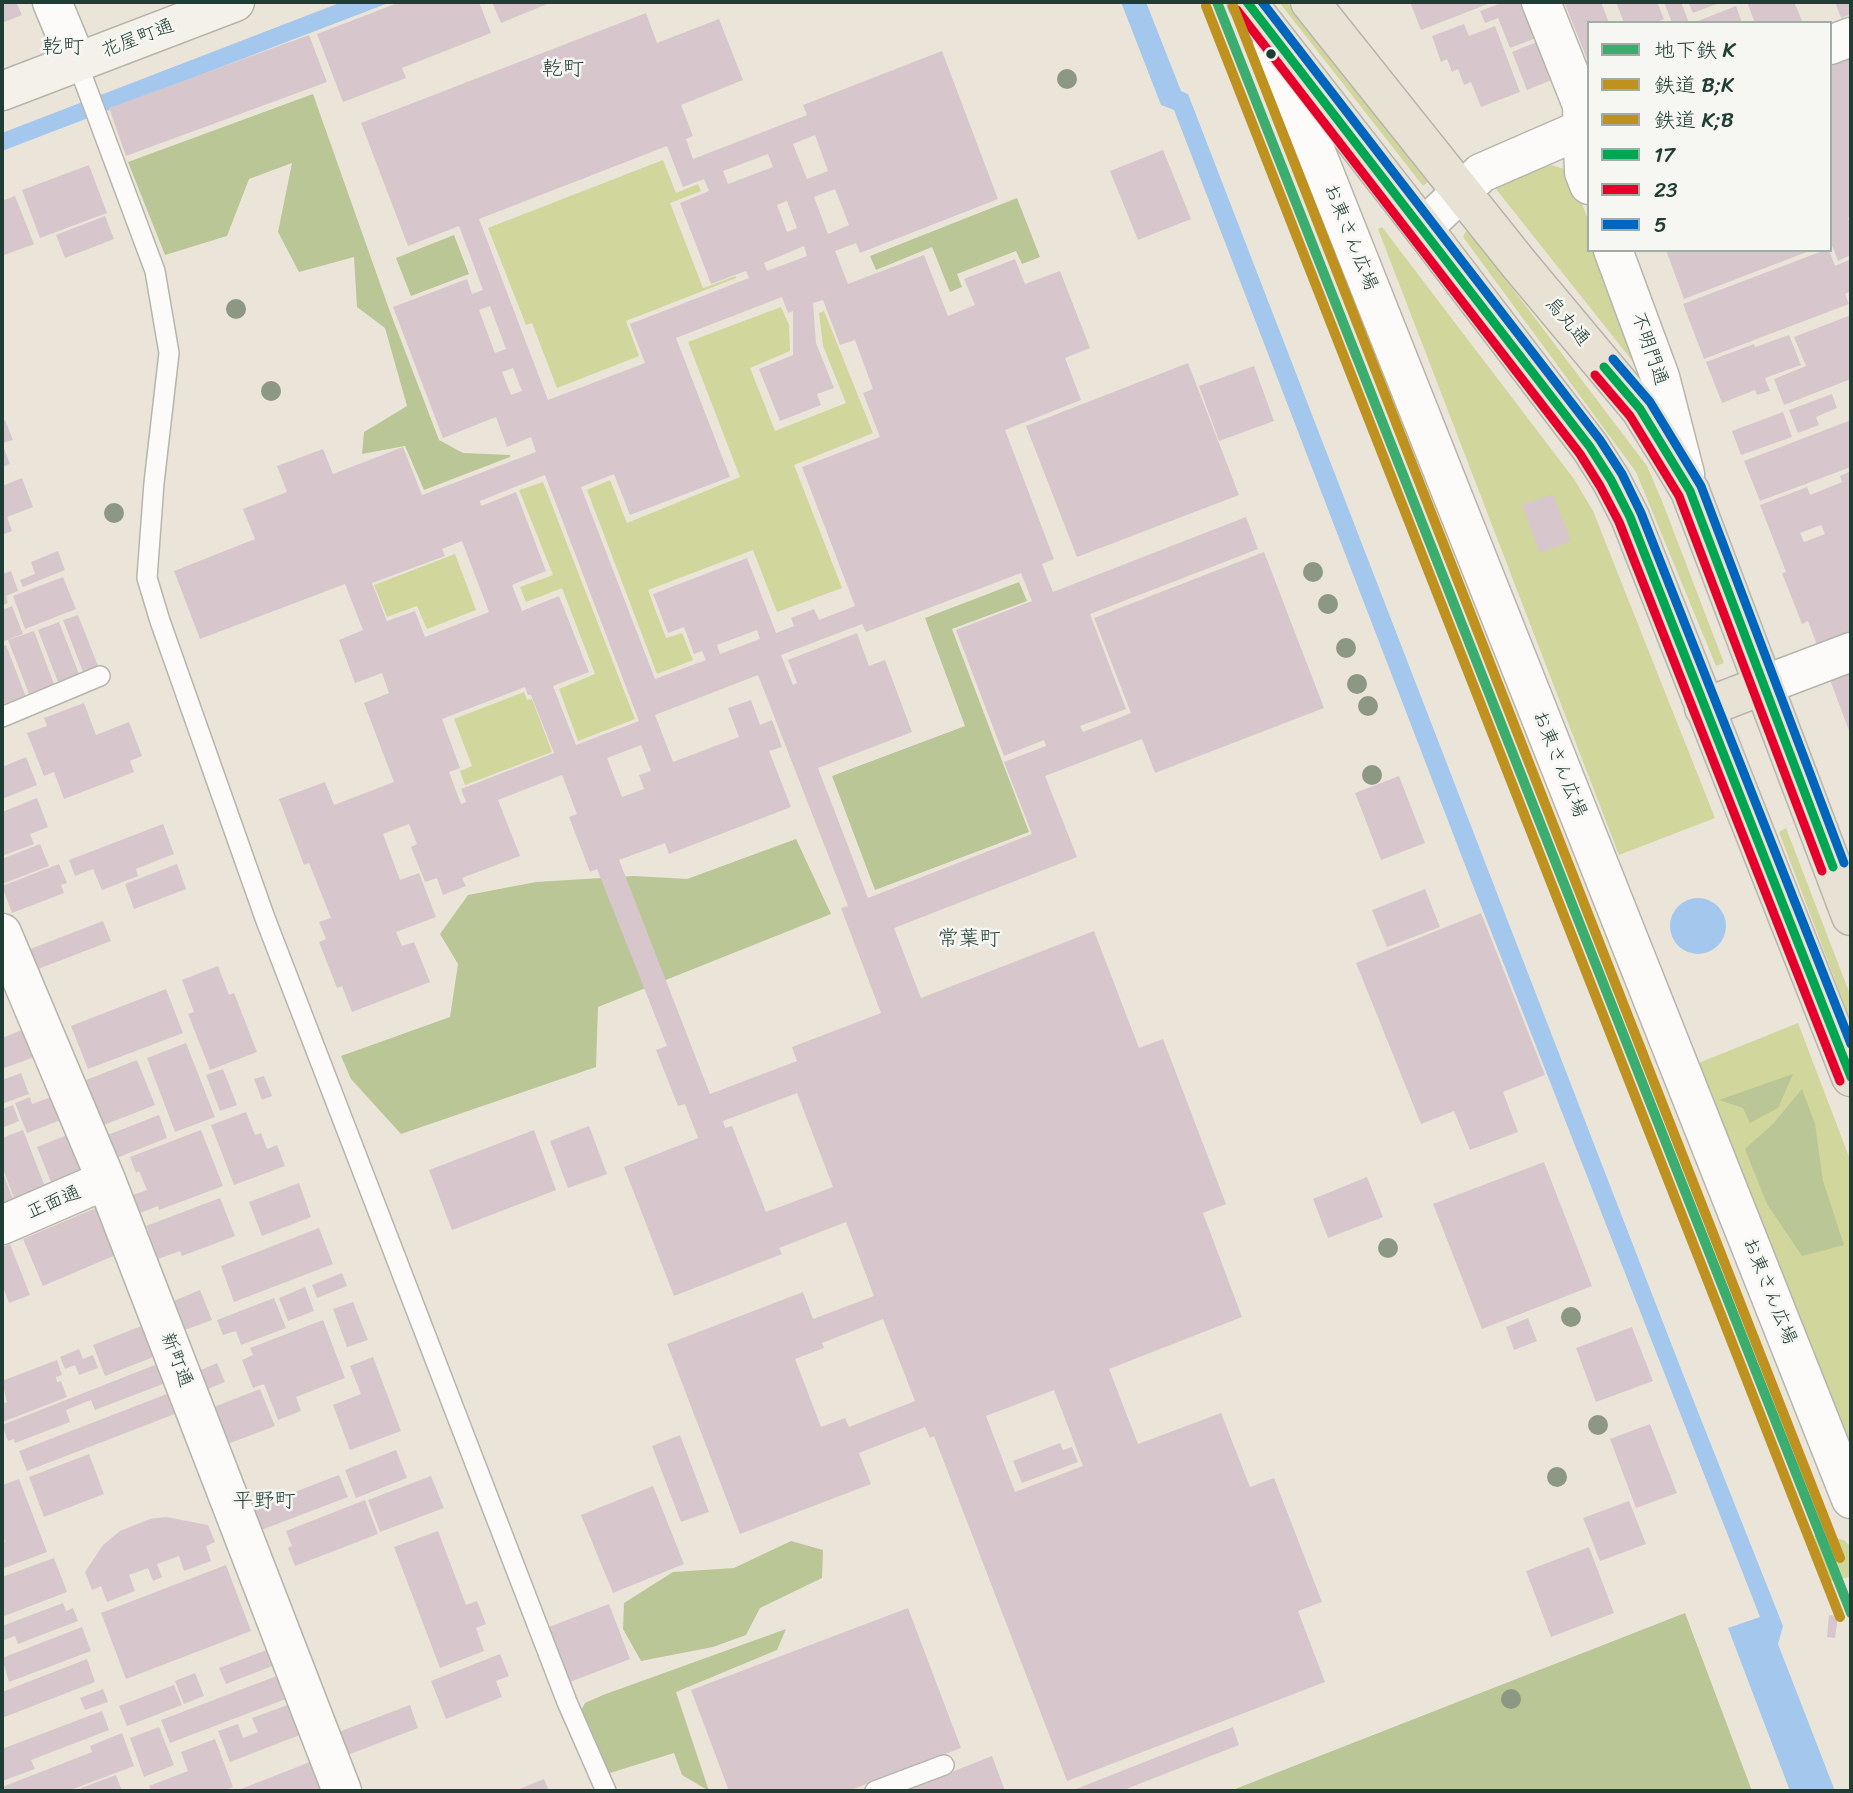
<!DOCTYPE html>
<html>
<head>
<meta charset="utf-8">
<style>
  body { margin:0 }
  #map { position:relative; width:1853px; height:1793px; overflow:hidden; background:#ebe5d9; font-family:Sriracha,"Klee One",sans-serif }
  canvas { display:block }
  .frame { position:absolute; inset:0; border:4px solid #1f3d34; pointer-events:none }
  .legend { position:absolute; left:1587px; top:21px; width:245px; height:231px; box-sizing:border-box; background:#f6f6f2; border:2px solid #a0aca6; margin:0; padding:9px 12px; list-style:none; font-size:21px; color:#1f3d34 }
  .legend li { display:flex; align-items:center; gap:14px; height:35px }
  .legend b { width:35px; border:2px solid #a0aca6 }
</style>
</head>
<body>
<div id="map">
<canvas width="1853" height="1793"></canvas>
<div class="frame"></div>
<ul class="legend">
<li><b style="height:9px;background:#3bad6e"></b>地下鉄 K</li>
<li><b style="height:9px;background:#bf911f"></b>鉄道 B;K</li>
<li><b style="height:9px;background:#bf911f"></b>鉄道 K;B</li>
<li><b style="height:9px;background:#00a651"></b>17</li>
<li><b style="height:9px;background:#e4002b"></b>23</li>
<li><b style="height:9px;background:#0065bd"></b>5</li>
</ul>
</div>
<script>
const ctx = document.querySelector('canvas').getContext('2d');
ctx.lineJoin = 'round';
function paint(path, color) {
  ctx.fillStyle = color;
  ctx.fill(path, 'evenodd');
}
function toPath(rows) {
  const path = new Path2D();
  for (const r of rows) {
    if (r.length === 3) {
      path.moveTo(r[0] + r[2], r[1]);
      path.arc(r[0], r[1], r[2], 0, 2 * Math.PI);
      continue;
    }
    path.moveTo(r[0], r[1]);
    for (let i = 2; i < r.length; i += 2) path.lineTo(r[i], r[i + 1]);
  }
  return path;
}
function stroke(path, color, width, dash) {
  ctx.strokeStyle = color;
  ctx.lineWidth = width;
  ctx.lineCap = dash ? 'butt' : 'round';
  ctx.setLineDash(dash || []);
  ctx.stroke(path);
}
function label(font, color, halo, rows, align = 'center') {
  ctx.font = font + ' Sriracha,"Klee One",sans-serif';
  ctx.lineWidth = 5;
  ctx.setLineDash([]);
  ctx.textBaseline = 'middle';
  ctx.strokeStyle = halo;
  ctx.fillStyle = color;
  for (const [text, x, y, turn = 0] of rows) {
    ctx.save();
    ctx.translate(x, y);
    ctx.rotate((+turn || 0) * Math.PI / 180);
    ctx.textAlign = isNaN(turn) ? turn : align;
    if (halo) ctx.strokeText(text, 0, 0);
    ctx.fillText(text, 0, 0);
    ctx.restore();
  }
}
paint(toPath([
  [1279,2,1287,2,1428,182,1423,186],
  [663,160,676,193,698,184,701,191,670,203,703,288,736,276,736,278,626,321,639,356,557,388,532,323,526,325,488,228],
  [1551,165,1564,169,1572,178,1589,222,1589,250,1599,250,1639,363,1634,363,1496,189,1498,183],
  [1382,227,1574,479,1593,511,1715,818,1619,855,1378,229],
  [1466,231,1475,239,1647,466,1662,501,1724,663,1716,666,1636,472,1463,237],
  [781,307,789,325,790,351,750,368,775,431,846,403,823,346,819,313,824,311,873,433,794,465,842,588,777,612,753,550,648,590,666,638,682,633,693,660,657,674,587,490,610,480,627,523,740,477,688,342],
  [543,482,635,719,578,741,559,689,595,674,562,588,526,602,520,587,553,575,519,490],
  [455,554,476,610,427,629,417,606,387,617,374,585],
  [524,692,527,700,532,699,552,752,465,785,460,771,472,766,454,719],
  [1786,828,1851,997,1851,1022,1779,832],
  [1798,1023,1851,1162,1851,1443,1840,1440,1696,1064],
  [1818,1535,1844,1540,1851,1547,1851,1568,1849,1577,1827,1582,1814,1536]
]), '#d0d69c');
paint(toPath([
  [313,94,389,309,439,440,463,453,510,455,510,457,424,490,405,446,362,454,364,432,407,406,385,328,357,307,354,257,299,272,278,232,292,163,249,179,227,236,165,255,128,162],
  [1017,198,1040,257,1022,264,1016,251,957,274,962,287,950,292,932,247,876,270,870,256],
  [454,235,469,274,411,296,396,258],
  [1019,582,1027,601,952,629,1029,832,875,890,832,776,965,726,925,618],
  [796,839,831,914,598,1007,596,1067,401,1134,351,1079,341,1056,450,1017,458,964,440,934,468,895,536,882,634,876,687,879],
  [1793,1074,1778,1108,1750,1123,1743,1108,1719,1100],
  [1802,1089,1815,1124,1823,1181,1844,1245,1802,1256,1767,1204,1745,1149,1773,1124],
  [791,1541,823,1550,822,1578,760,1608,746,1635,713,1647,641,1661,623,1629,624,1603,673,1572,734,1568],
  [1685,1613,1752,1791,1230,1791],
  [786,1629,777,1650,676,1692,709,1791,682,1775,674,1753,610,1773,576,1720,585,1703,603,1695]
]), '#bbc696');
paint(toPath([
  [342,2,391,2,2,151,2,133],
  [1121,2,1146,2,1181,91,1188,94,1681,1369,1783,1626,1778,1644,1835,1791,1790,1791,1728,1628,1760,1617,1472,883,1174,110,1161,105],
  [1698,926,28]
]), '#a4c8ed');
paint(toPath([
  [2,2,16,2,22,15,2,23],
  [400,2,479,2,491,33,402,68,406,78,343,102,317,34],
  [492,2,552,2,501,23],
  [1410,2,1493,2,1421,30],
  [1504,2,1522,2,1536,38,1510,48,1498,18,1485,23,1480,11],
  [1570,2,1601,2,1609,23,1589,23,1589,64,1565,4],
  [1616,2,1657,2,1664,19,1655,23,1624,23],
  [1664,2,1681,2,1689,23,1672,23],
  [1688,2,1722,2,1693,13],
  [1747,2,1794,2,1803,23,1755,23],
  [1835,2,1851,2,1851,14,1841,18],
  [1736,6,1742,23,1693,23],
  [646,13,657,43,719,19,743,80,681,105,693,136,686,139,693,159,807,115,803,105,942,51,998,199,860,253,856,243,835,251,848,284,924,255,948,316,975,305,964,279,1015,259,1025,284,1060,271,1090,348,1065,358,1081,400,1005,430,1054,559,1042,564,1053,592,1246,517,1258,549,1090,614,1126,709,1080,726,1083,732,1131,713,1094,618,1264,552,1324,708,1155,773,1142,739,1045,776,1077,857,894,928,921,998,1094,931,1139,1048,1163,1039,1226,1204,1203,1213,1242,1317,1109,1369,1138,1444,1221,1413,1250,1487,1274,1478,1322,1602,1298,1611,1325,1682,1067,1781,934,1436,930,1438,925,1427,859,1453,871,1484,740,1534,667,1344,803,1292,813,1319,874,1296,846,1222,779,1248,782,1254,674,1296,624,1167,698,1138,685,1104,678,1106,656,1050,667,1046,597,869,590,872,569,817,577,814,562,775,498,800,520,856,462,878,466,886,443,895,437,878,425,882,411,847,417,844,409,824,383,834,400,880,419,873,436,917,396,932,402,946,414,942,430,982,352,1012,342,986,337,988,319,942,326,939,319,922,331,918,309,863,304,865,279,799,325,782,334,805,394,782,364,703,389,693,382,673,355,683,339,640,363,630,345,584,200,639,174,571,255,539,243,509,287,492,277,466,323,449,333,474,403,447,422,495,536,452,531,437,507,447,496,417,443,438,393,307,467,279,472,294,483,290,459,226,408,246,361,123],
  [815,135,828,171,807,179,793,144],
  [667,146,683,187,704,179,709,191,680,203,711,284,746,271,749,278,630,324,645,363,548,400,479,219],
  [768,154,773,167,728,184,723,171],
  [835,189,849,225,828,234,814,197],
  [787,201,797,228,787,232,777,205],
  [804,246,807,256,767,271,764,263],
  [782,297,788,313,793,311,793,355,759,369,780,421,821,405,817,394,834,388,816,343,813,303,823,300,840,345,855,340,873,389,863,393,880,437,802,467,855,606,819,620,814,609,791,618,794,626,776,633,747,558,653,594,668,633,684,627,694,654,702,651,706,660,655,679,581,487,614,474,630,515,730,477,676,338],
  [490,306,506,349,495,353,479,310],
  [513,368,522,391,511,395,502,372],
  [545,475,639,721,576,745,553,686,589,672,559,596,522,611,512,585,546,571,516,492,481,506,480,501],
  [462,541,489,612,425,637,415,611,387,621,372,583,445,556,442,549],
  [1021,573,1032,601,956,630,1004,756,1044,740,1046,746,1004,762,1032,834,868,898,818,768,912,732,885,660,869,666,857,633,788,660,797,683,793,685,781,655,862,624,866,632],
  [757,630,760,639,720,654,717,645],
  [758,675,848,906,841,908,881,1013,792,1047,797,1061,710,1094,619,860,665,843,669,854,791,807,769,751,782,747,772,720,760,725,751,700,728,708,739,737,673,762,655,715],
  [525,687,528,695,531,695,554,753,461,789,466,802,461,804,449,772,460,768,442,719],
  [641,745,651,771,639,775,644,789,622,797,607,758],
  [797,1093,833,1187,766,1212,732,1126,725,1128,723,1121],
  [883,1319,915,1401,849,1427,845,1418,821,1427,795,1359,824,1348,822,1343],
  [1054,1390,1083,1466,1015,1492,986,1416],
  [1464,24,1469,36,1495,26,1520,92,1481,107,1471,82,1464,85,1458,69,1452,72,1447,59,1441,62,1432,36],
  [309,35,327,82,126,156,109,108],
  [1539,41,1554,79,1527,90,1512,52],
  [1851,54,1851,217,1848,218,1851,228,1851,255,1838,261,1830,240,1830,62],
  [1163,150,1191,219,1138,240,1110,171],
  [89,165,107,213,40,238,22,190],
  [15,196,34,244,2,256,2,201],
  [105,216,114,239,65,258,56,235],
  [1666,250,1812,250,1684,299],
  [1825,250,1829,250,1835,266,1851,259,1851,291,1845,294,1849,304,1704,359,1683,304],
  [1851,315,1851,379,1784,405,1774,379,1806,366,1794,337],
  [1789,335,1801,365,1765,378,1770,391,1757,395,1755,390,1722,403,1706,362,1754,344,1755,347],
  [1188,363,1239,495,1077,557,1026,426],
  [1254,366,1274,421,1219,441,1199,386],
  [1832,394,1837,408,1816,417,1819,425,1798,433,1789,410],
  [1783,412,1792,437,1741,455,1732,431],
  [5,420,13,440,2,443,10,464,2,467,2,421],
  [1851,420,1851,467,1760,501,1744,461],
  [1851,471,1851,632,1817,645,1808,621,1802,624,1782,573,1786,572,1760,505,1807,487,1810,495,1842,482,1840,476],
  [1821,525,1825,534,1804,542,1800,533],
  [22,478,33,507,7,517,12,531,2,535,2,486],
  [1553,494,1571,541,1540,553,1522,505],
  [58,551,65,570,23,587,20,580,35,574,31,562],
  [11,571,18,591,6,596,8,603,2,605,2,574],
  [63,577,76,609,25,629,13,596],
  [12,606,23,634,2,642,2,610],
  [78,615,98,666,83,672,63,620],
  [59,622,79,674,58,682,38,630],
  [34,631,54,684,29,694,8,640],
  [6,645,26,697,5,705,2,697,2,646],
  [1851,669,1851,736,1829,677],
  [84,703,96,735,129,722,142,756,130,761,134,772,64,799,54,772,44,776,27,733,47,726,44,718],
  [26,757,37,785,2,799,2,767],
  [1399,776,1425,843,1381,860,1355,793],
  [37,798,48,827,30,834,34,844,2,856,2,812],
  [163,824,174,854,136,869,138,876,102,890,93,869,75,876,69,860],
  [40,844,49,866,2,884,2,859],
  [59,864,67,883,61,885,64,893,12,913,2,886],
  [177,864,186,889,134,909,125,884],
  [1425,889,1440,927,1387,947,1372,910],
  [1481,913,1545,1075,1503,1092,1518,1132,1470,1150,1454,1111,1421,1124,1356,963],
  [103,921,111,941,33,971,25,951],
  [218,966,229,995,234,993,257,1052,210,1070,188,1014,194,1012,182,980],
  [166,989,183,1033,88,1069,71,1026],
  [24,1029,34,1057,2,1069,2,1038],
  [186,1043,215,1117,175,1132,147,1058],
  [137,1060,155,1105,99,1127,81,1082],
  [223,1069,237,1105,220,1111,206,1075],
  [21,1073,29,1094,2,1104,2,1080],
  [264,1076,272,1096,262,1100,254,1079],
  [57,1095,66,1118,27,1133,15,1103,30,1097,32,1104],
  [13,1105,19,1121,2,1128,2,1109],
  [246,1112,255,1135,261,1133,267,1149,277,1145,285,1166,234,1185,211,1125],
  [159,1115,167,1138,114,1159,105,1136],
  [589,1126,607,1174,568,1188,550,1141],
  [23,1130,46,1189,15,1201,2,1166,2,1138],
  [201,1130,223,1186,159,1210,158,1206,140,1213,133,1195,147,1190,139,1171,136,1173,130,1157],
  [534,1130,556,1190,452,1230,429,1170],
  [70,1134,86,1175,53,1187,37,1147],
  [1544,1162,1592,1286,1482,1329,1433,1204],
  [2,1171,15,1204,2,1210],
  [1367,1177,1383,1217,1328,1238,1313,1199],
  [299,1183,311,1217,262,1236,249,1202],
  [220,1198,235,1236,182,1256,180,1251,158,1259,146,1226],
  [98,1207,118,1254,43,1286,23,1239],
  [319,1228,333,1264,234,1302,221,1266],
  [10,1244,30,1295,9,1303,2,1284,2,1247],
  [342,1273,347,1286,317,1298,312,1285],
  [305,1287,314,1311,288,1321,279,1298],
  [200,1290,212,1320,182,1331,171,1302],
  [274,1298,286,1328,241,1345,236,1331,223,1335,217,1320],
  [353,1302,368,1340,347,1347,333,1309],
  [1528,1318,1537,1341,1514,1350,1506,1327],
  [323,1320,345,1378,296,1397,301,1411,278,1420,264,1384,253,1388,242,1360,253,1355,250,1348],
  [144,1325,156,1356,105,1376,93,1345],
  [1632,1327,1653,1381,1596,1402,1576,1348],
  [79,1349,83,1359,93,1355,98,1368,79,1375,75,1365,65,1369,60,1357],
  [373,1357,401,1431,350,1450,333,1405,361,1394,350,1366],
  [57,1360,62,1375,56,1377,57,1382,61,1381,67,1397,3,1422,2,1404,7,1402,2,1381],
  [160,1363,168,1382,95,1410,91,1400,66,1410,70,1422,15,1443,14,1439,8,1441,2,1425],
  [217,1363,225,1382,208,1389,201,1370],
  [260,1389,275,1426,225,1445,211,1408],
  [172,1392,180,1412,27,1471,19,1451],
  [1650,1424,1677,1493,1636,1508,1610,1439],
  [680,1435,709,1512,681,1522,652,1446],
  [1060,1443,1063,1450,1072,1447,1078,1462,1022,1483,1013,1461],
  [396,1450,407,1478,356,1498,345,1470],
  [89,1454,104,1494,44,1517,29,1477],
  [339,1475,348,1497,256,1532,248,1510],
  [431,1476,444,1508,380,1532,368,1500],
  [19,1479,47,1552,2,1569,2,1543,5,1542,2,1533,2,1485],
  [653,1486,684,1564,613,1593,581,1515],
  [365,1500,378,1534,295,1566,288,1548,292,1546,286,1531],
  [1629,1501,1646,1544,1600,1561,1583,1518],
  [166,1517,208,1525,215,1542,206,1546,211,1561,184,1571,179,1556,157,1564,162,1577,153,1581,148,1568,129,1575,135,1591,107,1602,101,1586,92,1590,85,1572,103,1545,120,1531,150,1519],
  [438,1531,466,1605,477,1601,486,1624,476,1628,484,1651,440,1668,394,1547],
  [1589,1547,1614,1613,1551,1637,1526,1571],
  [54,1558,67,1592,2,1617,2,1577],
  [226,1565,251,1631,126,1679,101,1613],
  [63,1603,66,1611,73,1608,78,1621,18,1644,15,1636,2,1641,2,1626],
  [609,1604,630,1659,570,1682,549,1627],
  [908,1608,961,1748,848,1791,729,1791,691,1690],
  [1829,1615,1838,1616,1835,1638,1827,1637],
  [82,1627,91,1651,9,1682,2,1658],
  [269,1649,275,1665,226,1684,219,1668],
  [500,1654,509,1676,496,1681,502,1697,446,1719,431,1681],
  [87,1659,95,1682,2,1718,2,1692],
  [195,1673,204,1696,184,1704,175,1681],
  [282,1674,291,1697,170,1743,161,1720],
  [174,1685,182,1705,127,1726,119,1706],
  [103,1689,108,1702,85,1710,80,1698],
  [293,1703,305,1733,230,1762,218,1731,238,1724,243,1738,258,1732,252,1718],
  [410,1705,418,1728,345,1756,336,1733],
  [102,1711,109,1730,31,1760,35,1769,2,1781,2,1749],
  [159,1727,174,1765,144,1777,130,1738],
  [1233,1727,1239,1745,1121,1791,1071,1791],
  [122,1733,134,1766,68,1791,2,1791,2,1787,92,1752,90,1746],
  [215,1739,233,1787,223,1791,151,1791,149,1786,188,1771,181,1752],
  [992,1756,1005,1791,904,1791],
  [315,1760,327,1791,242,1791,241,1789],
  [116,1775,122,1791,83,1791,81,1788],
  [544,1779,549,1791,514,1791]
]), '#d7c7cc');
const lane = toPath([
  [77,62,155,271,169,353,154,483,147,578,160,621,265,918,567,1702,606,1791],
  [2,717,100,676],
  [875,1791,944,1765]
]);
const street = toPath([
  [52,2,77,62],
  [1541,2,1582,105,1584,172,1589,185],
  [1272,41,1851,1499],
  [1830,45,1851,37],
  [1423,228,1481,173,1582,129,1589,131],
  [1613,250,1660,377,1685,474],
  [1764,685,1851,652],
  [2,933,106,1180,342,1791],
  [2,1225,106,1180]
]);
const secondary = toPath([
  [2,91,235,2]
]);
const highway = toPath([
  [1247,2,1423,228,1590,447,1611,480,1630,517,1851,1077],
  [1310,2,1519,264,1640,409,1666,451,1690,491,1851,916],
  [1704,708,1764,685]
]);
stroke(lane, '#b6b5ac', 22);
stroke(street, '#b6b5ac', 41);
stroke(secondary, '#b6b5ac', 41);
stroke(highway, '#b6b5ac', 41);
stroke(lane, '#fcfbf9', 19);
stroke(street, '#fcfbf9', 38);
stroke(secondary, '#f4f1eb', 38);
stroke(highway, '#e8e2d5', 38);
stroke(toPath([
  [1247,2,1590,447,1611,480,1630,517,1851,1077],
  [1604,367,1640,409,1690,491,1833,867]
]), '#00a651', 9);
stroke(toPath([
  [1237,10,1580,454,1600,486,1619,522,1840,1081],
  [1595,375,1630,416,1679,496,1822,871]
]), '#e4002b', 9);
stroke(toPath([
  [1262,2,1600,440,1622,474,1641,513,1851,1044],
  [1613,359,1650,402,1701,486,1844,863]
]), '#0065bd', 9);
stroke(toPath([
  [1206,6,1840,1617]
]), '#bf911f', 10);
stroke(toPath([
  [1233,6,1840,1558]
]), '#bf911f', 10);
stroke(toPath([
  [1217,2,1851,1613]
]), '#3bad6e', 10);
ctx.fillStyle = '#8c9884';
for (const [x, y] of [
  [1067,79],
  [236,309],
  [271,391],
  [114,513],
  [1313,572],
  [1328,604],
  [1346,648],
  [1357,684],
  [1368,706],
  [1372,775],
  [1388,1248],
  [1571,1317],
  [1598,1425],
  [1557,1477],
  [1511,1699]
]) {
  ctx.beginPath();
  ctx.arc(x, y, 10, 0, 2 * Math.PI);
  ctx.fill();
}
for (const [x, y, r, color] of [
  [1271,54,6,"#1f3d34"]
]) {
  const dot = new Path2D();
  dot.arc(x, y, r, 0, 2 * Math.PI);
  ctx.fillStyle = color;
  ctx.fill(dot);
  stroke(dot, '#f6f6f2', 2.5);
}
label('19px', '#1f3d34', '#f6f6f2', [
  ["花屋町通",138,39,-21],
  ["お東さん広場",1350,237,68],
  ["烏丸通",1567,322,50],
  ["不明門通",1649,349,71],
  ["お東さん広場",1559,764,68],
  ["正面通",54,1203,-23],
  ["お東さん広場",1769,1291,68],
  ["新町通",176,1360,69]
]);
label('21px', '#1f3d34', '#f6f6f2', [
  ["乾町",63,48],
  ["乾町",563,70],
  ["常葉町",969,940],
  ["平野町",264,1502]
]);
</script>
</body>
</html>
